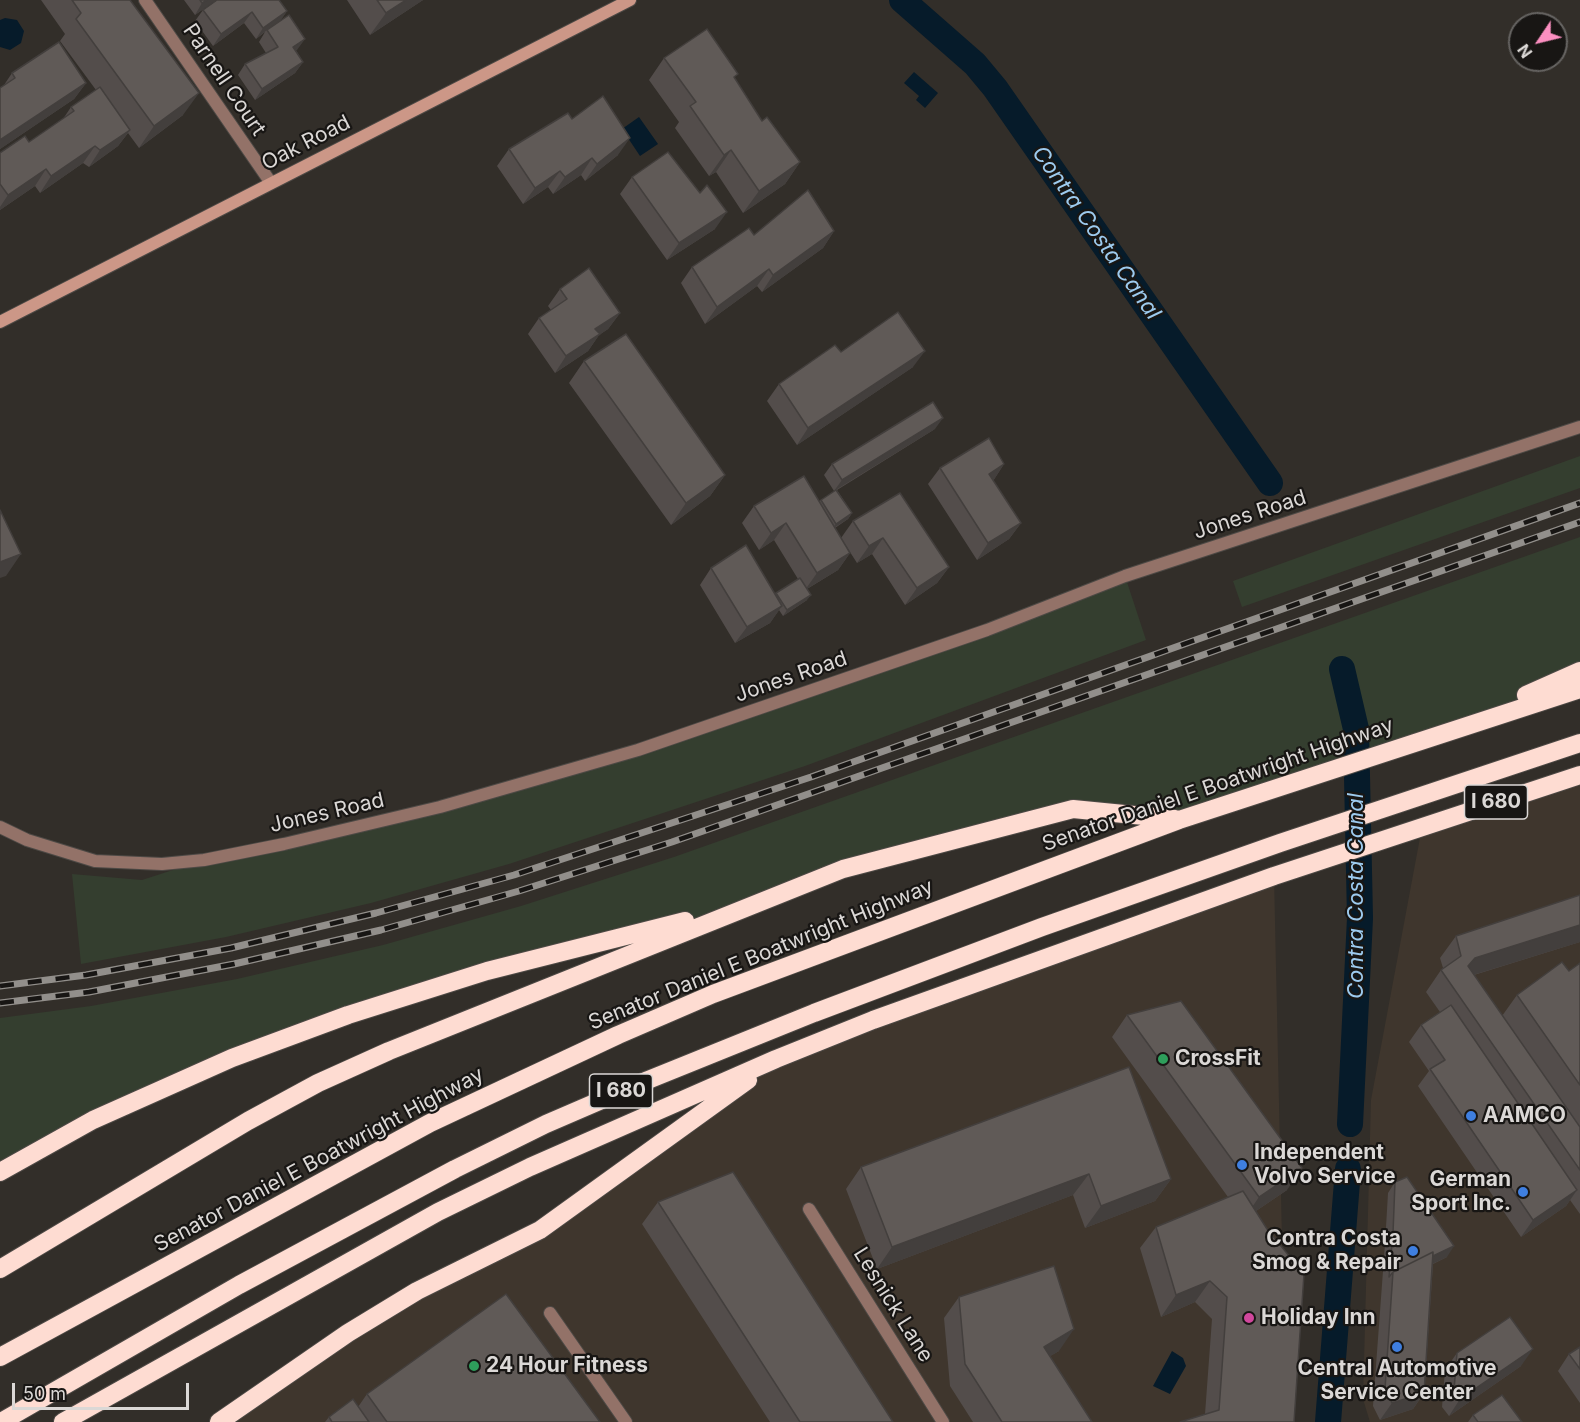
<!DOCTYPE html>
<html>
<head>
<meta charset="utf-8">
<style>
  body { margin:0 }
  #map { position:relative; width:1580px; height:1422px; overflow:hidden; background:#322e29; font-family:Inter,sans-serif }
  canvas { display:block }
  .north { position:absolute; left:1508px; top:12px; width:60px; height:60px; box-sizing:border-box; background:#181614; border:2px solid #666462; border-radius:50%; rotate:235deg; font-size:16px; font-weight:700; line-height:24px; text-align:center; color:#dbd8d6 }
  .north::after { content:''; display:block; margin:auto; width:21px; height:27px; background:#fc8fc1; clip-path:polygon(50% 0,100% 100%,50% 72%,0 100%) }
  .scale { position:absolute; left:12px; top:1383px; width:177px; height:27px; box-sizing:border-box; border:3px solid #dbd8d6; border-top:0; padding-left:8px; font-size:18px; line-height:21px; white-space:nowrap; color:#dbd8d6; -webkit-text-stroke:4px #181614; paint-order:stroke }
</style>
</head>
<body>
<div id="map">
<canvas width="1580" height="1422"></canvas>
<div class="north">N</div>
<div class="scale">50 m</div>
</div>
<script>
const ctx = document.querySelector('canvas').getContext('2d');
ctx.lineJoin = 'round';
function paint(path, color) {
  ctx.fillStyle = color;
  ctx.fill(path, 'evenodd');
}
function toPath(rows) {
  const path = new Path2D();
  for (const r of rows) {
    path.moveTo(r[0], r[1]);
    for (let i = 2; i < r.length; i += 2) path.lineTo(r[i], r[i + 1]);
  }
  return path;
}
function stroke(path, color, width, dash) {
  ctx.strokeStyle = color;
  ctx.lineWidth = width;
  ctx.lineCap = dash ? 'butt' : 'round';
  ctx.setLineDash(dash || []);
  ctx.stroke(path);
}
function label(font, color, halo, rows, align = 'center') {
  ctx.font = font + ' Inter,sans-serif';
  ctx.lineWidth = 4.5;
  ctx.setLineDash([]);
  ctx.textBaseline = 'middle';
  ctx.strokeStyle = halo;
  ctx.fillStyle = color;
  for (const [text, x, y, turn = 0] of rows) {
    ctx.save();
    ctx.translate(x, y);
    ctx.rotate((+turn || 0) * Math.PI / 180);
    ctx.textAlign = isNaN(turn) ? turn : align;
    if (halo) ctx.strokeText(text, 0, 0);
    ctx.fillText(text, 0, 0);
    ctx.restore();
  }
}
paint(toPath([
  [1580,775,1580,1422,1370,1422,1363,1399,1371,1100,1422,827],
  [1274,876,1286,1422,219,1422,348,1333,540,1230,776,1059]
]), '#3f362d');
paint(toPath([
  [1580,456,1580,488,1242,607,1233,581],
  [1580,537,1580,671,1445,731,1179,820,1073,809,750,905,487,971,348,1015,0,1172,0,1018,91,1006,237,979,383,945,521,906,674,857],
  [1125,576,1146,640,805,766,509,864,371,903,226,937,81,964,72,874,142,880,204,860,536,781]
]), '#343e2f');
paint(toPath([
  [5,18,17,20,24,31,21,43,10,50,0,47,0,20],
  [914,72,938,93,925,108,916,100,919,96,904,83],
  [639,117,658,144,640,156,622,129],
  [1172,1351,1183,1358,1186,1366,1170,1394,1153,1386]
]), '#061b2a');
stroke(toPath([
  [902,0,975,64,995,88,1270,483],
  [1342,669,1356,729,1360,918,1350,1124],
  [1328,1422,1348,1169]
]), '#061b2a', 26);
const minor = toPath([
  [145,0,271,183],
  [0,827,27,840,95,861,162,864,204,860,284,844,440,807,638,750,987,630,1125,576,1580,427],
  [809,1209,943,1422],
  [550,1313,626,1422]
]);
const secondary = toPath([
  [0,322,630,0]
]);
const motorway = toPath([
  [1526,695,1580,671],
  [0,1172,93,1120,232,1058,348,1015,487,971,685,921],
  [0,1269,248,1121,318,1083,389,1051,843,869,1073,809,1175,819],
  [0,1357,430,1123,618,1035,713,994,1179,820,1580,689],
  [1,1422,239,1285,455,1169,546,1124,648,1080,814,1013,1042,927,1280,843,1580,743],
  [63,1422,438,1212,530,1167,776,1059,873,1020,1274,876,1580,775],
  [219,1422,348,1333,417,1291,540,1230,748,1080]
]);
stroke(minor, '#4d4945', 14);
stroke(secondary, '#4d4945', 14);
stroke(motorway, '#4d4945', 20);
stroke(minor, '#937268', 12);
stroke(secondary, '#cc9787', 12);
stroke(motorway, '#fedcd2', 18);
const rail = toPath([
  [0,986,86,975,231,948,376,913,514,875,811,777,1580,503],
  [0,1003,89,992,234,964,381,930,519,891,672,842,1580,522]
]);
stroke(rail, '#928f8b', 7);
stroke(rail, '#181614', 4.5, [14]);
paint(toPath([
  [41,0,130,0,183,115,139,148,128,133,118,146,89,167,83,163,40,193,35,186,0,210,0,153,29,142,63,119,71,107,96,90,60,41,65,34],
  [184,0,216,0,195,15],
  [347,0,423,0,370,35],
  [203,10,287,11,279,22,303,62,295,73,255,100,238,75,245,64,266,53,259,42,265,32,256,39,244,23,213,46,195,21],
  [664,58,735,79,762,121,800,162,785,184,743,213,716,172,709,176,675,128,679,122,649,80],
  [12,73,86,83,74,99,0,149,0,88,4,85],
  [572,119,618,155,585,181,581,175,553,194,548,187,523,204,497,166,509,149],
  [632,177,715,229,667,260,620,194],
  [834,231,823,248,762,292,757,286,705,324,681,283,692,267,754,235],
  [560,289,620,313,608,329,599,335,588,351,555,373,528,334,539,318,551,310,548,306],
  [841,352,913,367,797,445,767,401,779,384],
  [584,361,725,475,710,496,671,525,569,383],
  [935,429,837,490,852,513,848,519,835,528,850,553,838,570,807,589,807,600,783,616,779,610,770,623,735,643,700,585,711,568,775,595,798,579,774,540,759,550,742,523,754,506,819,501,821,500,834,491,824,475,832,464],
  [1004,464,993,481,1021,523,1009,539,977,560,928,484,940,468],
  [853,521,949,567,937,583,905,605,872,554,857,563,841,538],
  [1580,895,1580,942,1474,975,1502,1016,1517,995,1569,971,1580,963,1580,1214,1570,1200,1566,1206,1521,1237,1418,1086,1429,1071,1409,1042,1421,1025,1440,1012,1426,992,1441,970,1443,968,1440,958,1456,936],
  [1127,1015,1287,1190,1256,1211,1294,1422,1205,1414,1212,1319,1195,1302,1161,1317,1140,1248,1156,1227,1228,1197,1112,1037],
  [1129,1067,1171,1179,1155,1201,1085,1228,1073,1195,877,1269,846,1189,861,1167],
  [1395,1182,1447,1257,1433,1264,1424,1393,1413,1409,1380,1420,1373,1406,1385,1244,1388,1193],
  [658,1202,893,1422,770,1422,642,1224],
  [959,1297,1059,1351,1050,1356,1092,1422,973,1422,950,1386,944,1318],
  [1580,1347,1580,1403,1558,1371,1569,1354],
  [1457,1353,1521,1366,1449,1416,1442,1407,1445,1370],
  [367,1394,600,1422,325,1422,329,1417,358,1407],
  [1473,1415,1522,1422,1468,1422]
]), '#534d4b');
paint(toPath([
  [207,0,216,0,195,15,202,3],
  [406,0,423,0,370,35,386,13],
  [287,11,279,23,267,30,256,39,263,28],
  [252,12,244,23,213,46,221,34],
  [305,39,297,50,285,58,293,47],
  [303,62,295,73,255,100,262,89],
  [86,83,74,99,0,149,0,140],
  [199,93,183,115,139,148,154,126],
  [130,130,118,146,89,167,100,150],
  [630,138,618,155,585,181,597,164],
  [95,146,83,163,40,193,51,176],
  [731,150,716,172,709,176,724,155],
  [592,158,581,175,553,194,565,177],
  [800,162,785,184,743,213,759,191],
  [46,169,35,186,0,210,0,207,8,195],
  [560,171,548,187,523,204,535,188],
  [727,212,715,229,667,260,679,243],
  [834,231,823,248,762,292,773,275],
  [769,269,757,286,705,324,717,307],
  [620,313,608,329,599,335,588,351,555,373,566,356,595,329],
  [925,351,913,367,797,445,808,428],
  [943,418,935,429,834,491,842,480],
  [1004,464,993,481,989,474],
  [725,475,710,496,671,525,686,503],
  [852,513,848,519,832,529,836,524],
  [786,523,774,540,759,550,771,533],
  [1021,523,1009,539,977,560,988,543],
  [883,538,872,554,857,563,869,546],
  [850,553,838,570,805,590,817,573],
  [21,554,6,576,0,578,0,562],
  [949,567,937,583,905,605,917,588],
  [811,595,807,600,783,616,787,610],
  [782,606,770,623,735,643,747,627],
  [1580,925,1580,942,1460,979,1452,988,1468,966,1475,958],
  [1302,1168,1287,1190,1244,1219,1259,1197],
  [1089,1174,1073,1195,877,1269,892,1247],
  [1171,1179,1155,1201,1085,1228,1101,1206],
  [1577,1190,1566,1206,1521,1237,1533,1220],
  [1454,1246,1447,1257,1392,1283,1393,1275],
  [1210,1281,1195,1302,1161,1317,1176,1295],
  [1074,1329,1059,1351,1029,1369,1044,1347],
  [1533,1349,1521,1366,1449,1416,1460,1399],
  [1424,1393,1413,1409,1380,1420,1392,1403]
]), '#433f3d');
const building = toPath([
  [72,0,130,0,199,93,154,126,76,19,81,13,72,0],
  [200,0,207,0,202,3,200,0],
  [217,0,279,0,287,11,263,28,252,12,221,34,203,10,217,0],
  [377,0,406,0,386,13,377,0],
  [289,15,305,39,293,47,303,62,262,89,245,64,278,47,267,30,289,15],
  [707,29,738,74,734,77,762,121,767,117,800,162,759,191,731,150,724,155,690,106,696,102,664,58,707,29],
  [59,42,86,83,0,140,0,88,15,78,12,73,59,42],
  [100,87,130,130,100,150,95,146,51,176,46,169,8,195,0,184,0,153,25,136,29,142,74,111,71,107,100,87],
  [603,96,630,138,597,164,592,158,565,177,560,171,535,188,509,149,568,113,572,119,603,96],
  [668,152,700,193,707,185,727,212,679,243,632,177,668,152],
  [808,190,834,231,773,275,769,269,717,307,692,267,749,228,754,235,808,190],
  [589,268,620,313,595,329,600,334,566,356,539,318,567,299,560,289,589,268],
  [898,312,925,351,808,428,779,384,835,345,841,352,898,312],
  [626,334,725,475,686,503,584,361,626,334],
  [933,402,943,418,842,480,832,464,933,402],
  [989,438,1004,464,989,474,1021,523,988,543,940,468,989,438],
  [804,476,850,553,817,573,786,523,771,533,754,506,804,476],
  [836,490,852,513,836,524,821,500,836,490],
  [900,493,949,567,917,588,883,538,869,546,853,521,900,493],
  [0,510,21,554,0,562,0,510],
  [746,545,782,606,747,627,711,568,746,545],
  [800,578,811,595,787,610,776,593,800,578],
  [1580,895,1580,925,1475,958,1468,966,1580,1127,1580,1170,1441,970,1461,956,1456,936,1580,895],
  [1562,962,1569,971,1580,963,1580,1085,1517,995,1562,962],
  [1181,1001,1302,1168,1259,1197,1127,1015,1181,1001],
  [1451,1005,1577,1190,1533,1220,1430,1069,1445,1060,1421,1025,1451,1005],
  [1129,1067,1171,1179,1101,1206,1089,1174,892,1247,861,1167,1129,1067],
  [733,1172,893,1422,800,1422,658,1202,733,1172],
  [1407,1177,1454,1246,1433,1256,1433,1252,1393,1272,1389,1277,1393,1233,1395,1182,1407,1177],
  [1243,1191,1267,1229,1304,1274,1294,1422,1180,1422,1219,1410,1227,1297,1210,1281,1176,1295,1156,1227,1243,1191],
  [1433,1252,1424,1393,1392,1403,1385,1389,1393,1272,1433,1252],
  [1054,1266,1074,1329,1044,1347,1092,1422,1002,1422,965,1364,959,1297,1054,1266],
  [506,1294,600,1422,387,1422,367,1394,506,1294],
  [1510,1317,1533,1349,1460,1399,1454,1390,1457,1353,1510,1317],
  [1580,1347,1580,1369,1569,1354,1580,1347],
  [1502,1395,1522,1422,1478,1422,1473,1415,1502,1395],
  [353,1399,369,1422,332,1422,329,1417,353,1399]
]);
paint(building, '#605a57');
stroke(building, '#433f3d', 1.5);
for (const [x, y, r, color] of [
  [1163,1059,6,"#2e9e5b"],
  [1471,1116,6,"#3f7fe0"],
  [1242,1165,6,"#3f7fe0"],
  [1523,1192,6,"#3f7fe0"],
  [1413,1251,6,"#3f7fe0"],
  [1249,1318,6,"#d1479c"],
  [1397,1347,6,"#3f7fe0"],
  [474,1366,6,"#2e9e5b"]
]) {
  const dot = new Path2D();
  dot.arc(x, y, r, 0, 2 * Math.PI);
  ctx.fillStyle = color;
  ctx.fill(dot);
  stroke(dot, '#181614', 2);
}
for (const [x, y, w] of [
  [1496,802,63],
  [621,1091,63]
]) {
  const box = new Path2D();
  box.roundRect(x - w / 2, y - 17, w, 34, 4.5);
  ctx.fillStyle = '#181614';
  ctx.fill(box);
  stroke(box, '#dbd8d6', 1.5);
}
label('bold 20px', '#dbd8d6', null, [
  ["I 680",1496,802],
  ["I 680",621,1091]
]);
label('21px', '#dbd8d6', '#181614', [
  ["Parnell Court",224,80,56],
  ["Oak Road",306,143,-27],
  ["Jones Road",1250,515,-18],
  ["Jones Road",791,677,-19],
  ["Senator Daniel E Boatwright Highway",1218,785,-19],
  ["Jones Road",327,813,-13],
  ["Senator Daniel E Boatwright Highway",761,955,-22],
  ["Senator Daniel E Boatwright Highway",319,1160,-28],
  ["Lesnick Lane",893,1305,58]
]);
label('bold 21px', '#dbd8d6', '#181614', [
  ["CrossFit",1175,1059],
  ["AAMCO",1483,1116],
  ["Independent",1254,1153],
  ["Volvo Service",1254,1177],
  ["German",1511,1180,"right"],
  ["Sport Inc.",1511,1204,"right"],
  ["Contra Costa",1401,1239,"right"],
  ["Smog & Repair",1401,1263,"right"],
  ["Holiday Inn",1261,1318],
  ["24 Hour Fitness",486,1366],
  ["Central Automotive",1397,1369,"center"],
  ["Service Center",1397,1393,"center"]
], 'left');
label('italic 22px', '#9dcbef', '#181614', [
  ["Contra Costa Canal",1096,233,55],
  ["Contra Costa Canal",1356,896,-90]
]);
</script>
</body>
</html>
